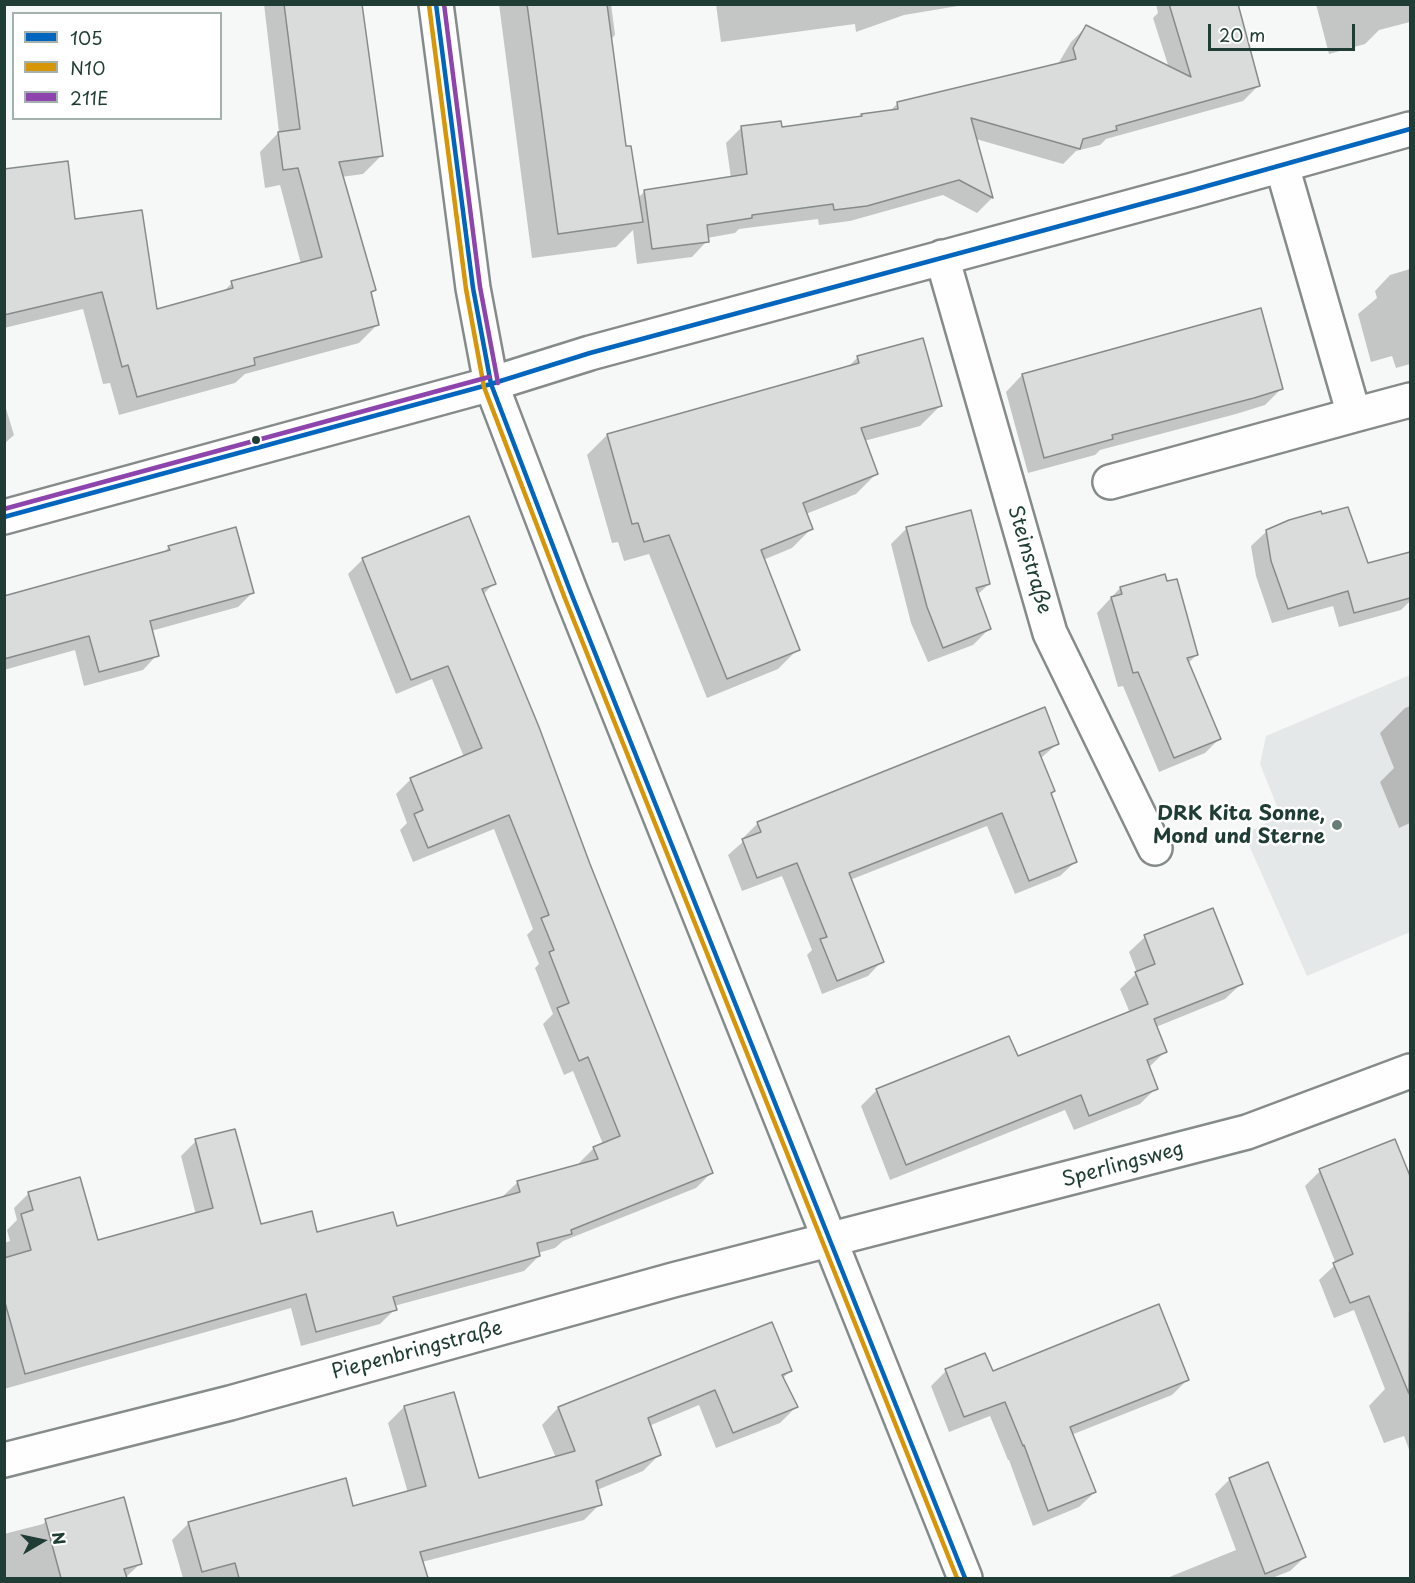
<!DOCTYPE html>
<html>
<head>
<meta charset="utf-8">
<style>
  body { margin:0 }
  #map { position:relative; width:1415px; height:1583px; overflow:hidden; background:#f6f7f7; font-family:"Playpen Sans",sans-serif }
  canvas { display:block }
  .frame { position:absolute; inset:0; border:6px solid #1f3d34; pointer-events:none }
  .legend { position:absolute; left:12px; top:12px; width:210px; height:108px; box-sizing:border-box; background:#fff; border:2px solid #a5b1ae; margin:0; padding:8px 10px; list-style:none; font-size:18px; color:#1f3d34 }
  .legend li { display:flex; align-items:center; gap:12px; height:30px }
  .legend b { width:30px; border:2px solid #a5b1ae }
  .north { position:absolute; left:12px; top:1511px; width:60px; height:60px; -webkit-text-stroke:4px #fff; paint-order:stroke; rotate:81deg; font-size:16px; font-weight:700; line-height:24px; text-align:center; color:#1f3d34 }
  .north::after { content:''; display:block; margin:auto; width:21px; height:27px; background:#1f3d34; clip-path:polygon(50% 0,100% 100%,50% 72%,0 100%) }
  .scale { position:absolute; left:1208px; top:24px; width:147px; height:27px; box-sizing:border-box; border:3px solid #1f3d34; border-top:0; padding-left:8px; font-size:18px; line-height:21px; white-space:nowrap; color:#1f3d34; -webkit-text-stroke:4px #fff; paint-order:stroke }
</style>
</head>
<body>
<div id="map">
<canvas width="1415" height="1583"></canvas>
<div class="frame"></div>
<ul class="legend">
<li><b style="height:8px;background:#0065bd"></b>105</li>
<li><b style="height:8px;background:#d79608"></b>N10</li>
<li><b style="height:8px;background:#8e44ad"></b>211E</li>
</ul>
<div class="north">N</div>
<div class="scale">20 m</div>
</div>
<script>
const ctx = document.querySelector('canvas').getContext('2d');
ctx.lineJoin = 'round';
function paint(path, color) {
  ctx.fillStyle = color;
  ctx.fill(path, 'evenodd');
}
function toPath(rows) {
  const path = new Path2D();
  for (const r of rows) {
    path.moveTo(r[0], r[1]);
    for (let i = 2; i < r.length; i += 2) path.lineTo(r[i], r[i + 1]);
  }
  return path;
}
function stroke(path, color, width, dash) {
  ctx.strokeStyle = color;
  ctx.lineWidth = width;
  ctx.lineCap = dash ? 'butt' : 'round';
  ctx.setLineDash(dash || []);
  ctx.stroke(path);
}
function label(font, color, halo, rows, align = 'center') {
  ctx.font = font + ' "Playpen Sans",sans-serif';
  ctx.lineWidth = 5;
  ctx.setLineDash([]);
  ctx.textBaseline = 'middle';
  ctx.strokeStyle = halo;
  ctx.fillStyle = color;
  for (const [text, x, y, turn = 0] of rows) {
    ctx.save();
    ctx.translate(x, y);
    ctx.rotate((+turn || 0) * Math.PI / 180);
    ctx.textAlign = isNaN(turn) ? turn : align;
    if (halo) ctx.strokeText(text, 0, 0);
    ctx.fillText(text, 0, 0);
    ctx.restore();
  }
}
paint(toPath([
  [1410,675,1410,932,1307,976,1244,834,1281,816,1260,764,1266,736]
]), '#e5e8e8');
paint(toPath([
  [264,4,358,4,382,155,363,174,341,177,374,290,370,294,378,324,359,343,245,374,235,383,119,415,110,383,103,384,83,309,4,328,4,171,74,221,156,311,222,293,232,283,301,264,280,185,265,188,260,152,279,132],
  [499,4,611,4,615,35,610,40,625,148,638,198,645,191,731,178,726,143,742,127,780,129,859,118,862,115,890,111,898,103,1058,64,1071,42,1086,27,1169,68,1153,18,1158,13,1156,4,1236,4,1258,86,1243,101,1106,139,1100,145,1076,151,1063,164,976,139,992,198,977,213,943,195,850,221,819,225,818,219,739,229,735,233,707,238,707,241,692,257,637,264,633,230,616,247,532,258],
  [716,4,970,4,904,15,856,32,855,24,721,42],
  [1316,4,1410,4,1410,22,1379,30,1365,44,1329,54],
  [1410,269,1410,364,1396,368,1392,356,1371,362,1358,314,1377,298,1375,291,1390,275],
  [1260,310,1282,388,1265,405,1236,414,1100,450,1095,455,1028,473,1006,392,1022,375],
  [858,357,940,406,920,426,864,441,876,474,856,494,806,514,811,529,792,548,763,560,798,649,778,669,707,698,649,554,624,561,618,542,612,543,587,455,607,435,847,368],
  [4,402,14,435,4,444],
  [907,528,989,584,977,595,989,629,973,645,928,662,911,623,891,544],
  [1267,531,1367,565,1405,555,1410,576,1410,601,1401,610,1339,627,1333,606,1272,623,1256,576,1251,546],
  [169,547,253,592,238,607,151,631,157,655,143,670,84,686,75,650,4,670,4,597,162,554],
  [363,559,494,583,483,595,711,1173,696,1188,563,1241,555,1248,538,1253,539,1256,524,1271,394,1306,395,1309,380,1324,301,1346,291,1308,4,1389,4,1243,10,1241,7,1230,17,1220,14,1208,29,1193,97,1242,196,1215,181,1156,196,1141,260,1226,316,1233,396,1228,502,1197,518,1182,580,1165,579,1163,594,1148,603,1144,573,1071,564,1075,543,1024,553,1014,535,968,539,964,527,935,533,929,494,829,413,862,400,830,407,823,396,794,411,779,464,757,432,679,396,694,348,574],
  [1120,588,1197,655,1187,664,1220,738,1205,753,1159,772,1123,686,1118,687,1097,613],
  [1410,706,1410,823,1399,828,1380,782,1394,768,1380,733,1405,708],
  [1058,743,1040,759,1050,794,1075,862,1060,876,1015,894,987,826,850,880,882,961,868,976,822,994,807,955,812,950,782,876,742,891,728,855,745,840,744,837,758,823],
  [1145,937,1241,984,1225,999,1156,1027,1165,1052,1149,1067,1156,1088,1140,1104,1074,1130,1065,1110,890,1180,861,1106,877,1090,1017,1058,1130,1013,1120,989,1137,973,1129,952],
  [1407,1167,1410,1175,1410,1452,1404,1436,1384,1443,1369,1406,1385,1389,1354,1310,1334,1318,1319,1280,1336,1264,1305,1186,1320,1171],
  [771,1324,790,1371,782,1379,796,1407,780,1423,716,1448,699,1405,649,1426,660,1454,643,1471,597,1490,600,1504,584,1520,422,1562,426,1578,183,1578,172,1540,188,1524,345,1480,352,1508,408,1493,388,1423,404,1407,477,1479,556,1458,542,1425,558,1408],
  [946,1371,992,1373,1187,1380,1172,1395,1071,1435,1095,1492,1079,1507,1033,1526,1009,1460,1008,1460,990,1416,949,1432,931,1386],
  [1230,1479,1305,1557,1290,1571,1272,1578,1167,1578,1236,1550,1215,1494],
  [46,1521,141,1563,125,1578,4,1578,4,1534,43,1524]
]), '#0003');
const building = toPath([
  [284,4,362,4,383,156,339,162,376,290,371,292,379,325,254,358,255,365,137,397,128,365,122,367,102,292,4,315,4,169,68,161,75,219,142,210,157,309,233,288,231,281,322,257,298,168,283,170,278,132,300,129,284,4],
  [527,4,607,4,626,146,631,146,643,222,558,234,527,4],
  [1169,4,1238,4,1260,86,1116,126,1117,130,1083,139,1080,149,971,118,993,198,959,180,867,206,834,210,833,204,752,215,752,218,707,225,709,242,652,249,644,190,747,174,741,126,781,121,782,127,862,116,861,114,898,109,897,102,1076,59,1073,48,1086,25,1191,77,1169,4],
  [1261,308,1283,389,1254,398,1112,435,1113,439,1044,458,1022,374,1261,308],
  [923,338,942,406,861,428,878,474,803,503,813,529,761,550,800,650,727,679,669,535,644,542,638,523,632,524,607,434,859,363,857,356,923,338],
  [1348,507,1368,563,1410,552,1410,598,1354,613,1348,591,1288,609,1271,561,1266,530,1289,520,1321,511,1322,514,1348,507],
  [971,510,990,584,976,588,991,629,943,648,927,607,906,527,971,510],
  [469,516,496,584,482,589,539,727,590,864,713,1173,571,1230,572,1234,537,1243,540,1256,393,1297,397,1310,316,1332,306,1294,25,1374,4,1299,4,1258,31,1250,21,1214,33,1210,28,1192,80,1177,98,1240,213,1208,195,1139,235,1129,261,1224,312,1211,317,1232,393,1212,397,1226,520,1192,517,1181,598,1159,593,1147,620,1136,588,1057,579,1061,557,1008,569,1003,549,952,554,950,541,918,549,915,509,815,428,848,414,814,423,810,410,778,482,748,448,666,411,680,362,558,469,516],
  [236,527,254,593,150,621,159,656,99,672,89,636,4,659,4,596,170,550,168,546,236,527],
  [1165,574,1167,581,1177,579,1198,655,1187,658,1221,739,1174,758,1138,672,1133,673,1111,597,1122,594,1120,587,1165,574],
  [1045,707,1059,744,1039,752,1055,791,1051,793,1077,862,1029,881,1002,813,849,873,884,962,837,981,820,939,827,937,797,863,757,878,742,839,761,832,757,822,1045,707],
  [1213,908,1243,984,1154,1019,1167,1052,1147,1060,1158,1089,1089,1116,1081,1095,906,1165,876,1089,1009,1036,1018,1056,1148,1004,1135,972,1155,964,1144,935,1213,908],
  [1395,1139,1410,1176,1409,1394,1369,1296,1350,1303,1333,1263,1353,1254,1319,1169,1395,1139],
  [1159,1304,1189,1380,1070,1427,1096,1492,1048,1511,1024,1445,1023,1446,1005,1402,964,1417,945,1369,985,1353,993,1371,1159,1304],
  [772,1322,792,1371,782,1375,798,1407,733,1433,715,1390,648,1418,661,1455,596,1481,602,1505,420,1552,428,1578,239,1578,235,1563,202,1572,188,1522,346,1478,353,1506,426,1486,404,1406,454,1392,479,1478,575,1451,558,1407,772,1322],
  [1268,1462,1306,1557,1265,1574,1229,1478,1268,1462],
  [124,1497,142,1564,124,1569,127,1578,61,1578,45,1519,124,1497]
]);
paint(building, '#dadcdc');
stroke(building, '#858b8a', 1.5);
const street = toPath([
  [1282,166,1354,415,1410,400],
  [942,257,1050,633,1155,848],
  [1110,482,1354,415],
  [4,517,491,384,590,353,1193,190,1410,129],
  [4,1460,230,1403,673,1280,1247,1132,1410,1071]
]);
const secondary = toPath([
  [436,4,473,288,491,384,571,593,965,1578]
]);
stroke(street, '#858b8a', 38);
stroke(secondary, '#858b8a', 38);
stroke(street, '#fefefe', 33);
stroke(secondary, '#fefefe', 33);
stroke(toPath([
  [436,4,473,288,491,384,571,593,965,1578],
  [4,517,491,384,590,353,1193,190,1410,129]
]), '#0065bd', 4.5);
stroke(toPath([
  [429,5,466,289,484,387,564,596,957,1578]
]), '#d79608', 4.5);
stroke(toPath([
  [444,4,480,287,498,383],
  [4,509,489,377]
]), '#8e44ad', 4.5);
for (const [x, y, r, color] of [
  [256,440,5,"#1f3d34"],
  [1337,825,6,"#6a7e78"]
]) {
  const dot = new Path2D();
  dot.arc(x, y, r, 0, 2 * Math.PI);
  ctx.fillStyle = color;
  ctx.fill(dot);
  stroke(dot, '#fff', 2);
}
label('20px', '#1f3d34', '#fff', [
  ["Steinstraße",1029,560,74],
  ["Sperlingsweg",1123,1165,-15],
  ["Piepenbringstraße",417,1351,-15]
]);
label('bold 20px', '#1f3d34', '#fff', [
  ["DRK Kita Sonne,",1325,814],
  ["Mond und Sterne",1325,837]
], 'right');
</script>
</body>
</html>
